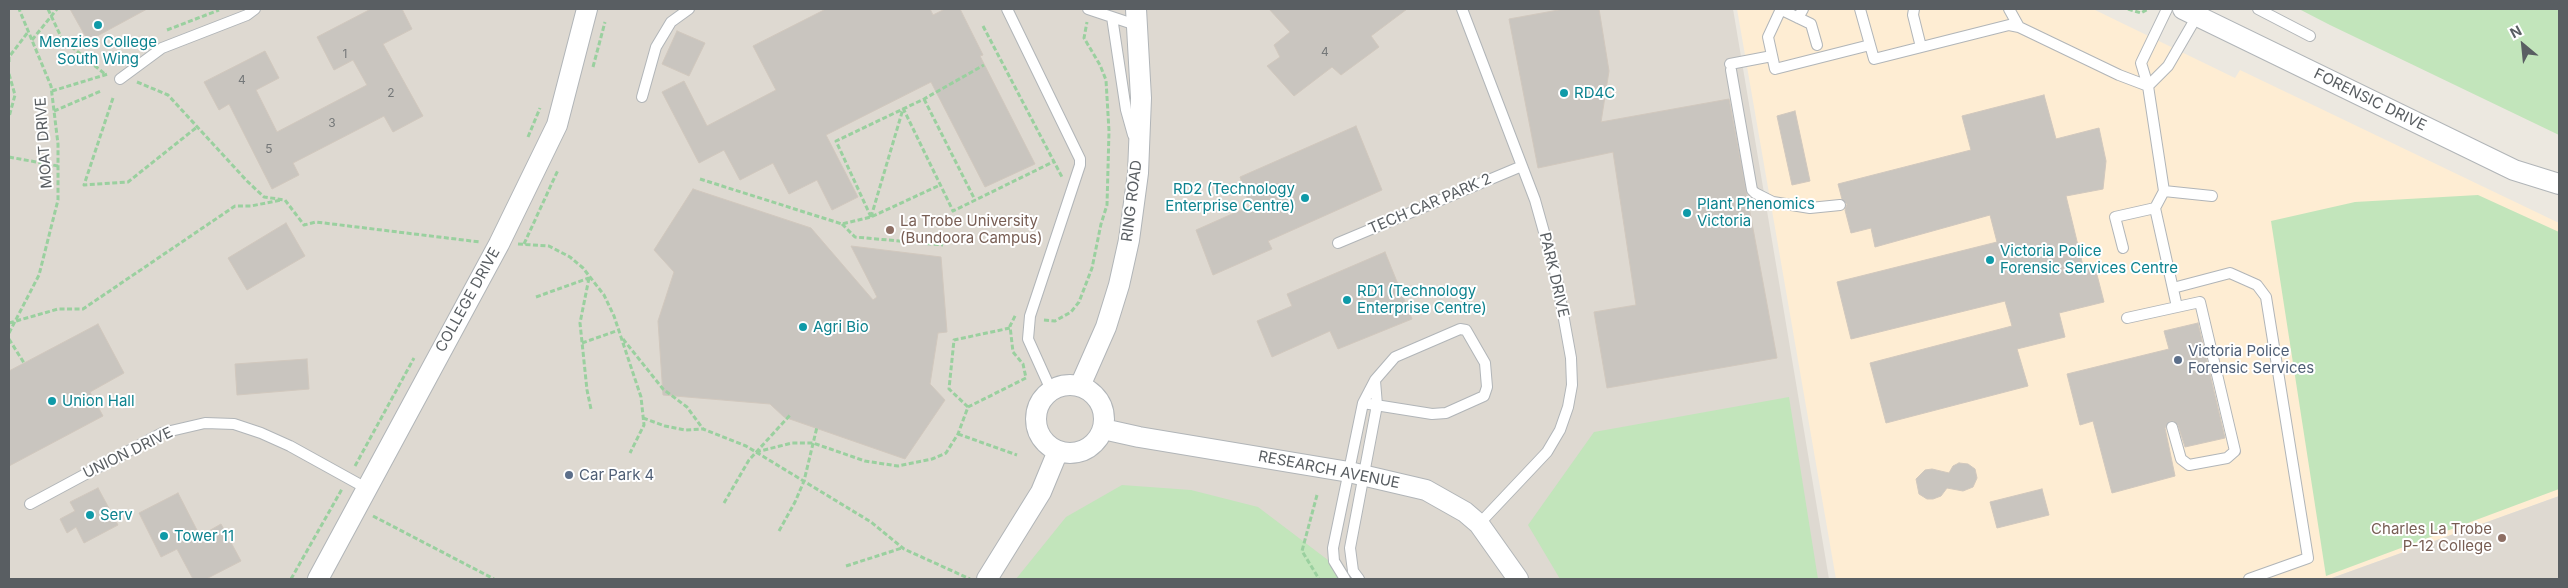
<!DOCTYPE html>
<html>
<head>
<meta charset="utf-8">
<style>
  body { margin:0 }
  #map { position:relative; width:2568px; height:588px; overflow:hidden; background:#ece8e0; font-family:Inter,sans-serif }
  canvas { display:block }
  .frame { position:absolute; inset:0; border:10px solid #595e62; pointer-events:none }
  .north { position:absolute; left:2498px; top:20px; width:50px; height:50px; -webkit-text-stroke:4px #fff; paint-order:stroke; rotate:332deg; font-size:14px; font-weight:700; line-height:20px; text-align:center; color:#595e62 }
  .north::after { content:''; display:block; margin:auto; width:18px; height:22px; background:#595e62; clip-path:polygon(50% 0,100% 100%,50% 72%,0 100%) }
</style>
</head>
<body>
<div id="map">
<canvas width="2568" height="588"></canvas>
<div class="frame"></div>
<div class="north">N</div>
</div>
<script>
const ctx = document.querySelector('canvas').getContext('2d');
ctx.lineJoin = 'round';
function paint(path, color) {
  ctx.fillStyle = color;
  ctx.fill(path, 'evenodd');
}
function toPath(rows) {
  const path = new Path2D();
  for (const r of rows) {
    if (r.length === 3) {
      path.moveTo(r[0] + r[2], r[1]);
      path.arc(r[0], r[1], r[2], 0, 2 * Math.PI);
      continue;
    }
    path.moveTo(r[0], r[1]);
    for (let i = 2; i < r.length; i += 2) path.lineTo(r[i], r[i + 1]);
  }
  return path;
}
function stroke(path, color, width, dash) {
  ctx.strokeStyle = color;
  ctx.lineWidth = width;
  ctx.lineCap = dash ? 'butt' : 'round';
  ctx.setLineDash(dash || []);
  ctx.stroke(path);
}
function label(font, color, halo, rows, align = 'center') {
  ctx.font = font + ' Inter,sans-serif';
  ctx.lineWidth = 4;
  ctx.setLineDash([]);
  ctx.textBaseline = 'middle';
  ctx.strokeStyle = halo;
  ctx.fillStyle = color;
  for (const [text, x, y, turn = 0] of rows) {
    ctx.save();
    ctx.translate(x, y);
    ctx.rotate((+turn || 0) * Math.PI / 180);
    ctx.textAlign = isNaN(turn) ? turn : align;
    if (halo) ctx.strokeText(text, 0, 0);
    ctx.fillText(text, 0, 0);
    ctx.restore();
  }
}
paint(toPath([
  [1737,9,2093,9,2235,78,2240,70,2559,223,2559,496,2329,579,1836,579]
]), '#feedd3');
paint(toPath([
  [9,9,1733,9,1829,579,9,579],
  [2559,496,2559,579,2329,579]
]), '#ded9d1');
paint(toPath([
  [2299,9,2559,9,2559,135,2330,25],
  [2478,195,2559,232,2559,489,2326,576,2271,221,2355,202],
  [1789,397,1818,579,1560,579,1528,525,1594,432],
  [1122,485,1191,490,1258,507,1353,579,1016,579,1066,517]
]), '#c2e5bb');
const building = toPath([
  [70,9,147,9,88,41,70,9],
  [371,9,402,9,412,29,383,44,423,116,393,132,384,116,293,163,299,175,272,189,229,104,219,110,204,82,265,51,279,78,256,90,277,132,367,85,353,60,334,70,317,37,371,9],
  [826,9,930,9,933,15,945,9,960,9,983,55,980,56,1035,164,985,187,931,82,826,135,858,197,832,210,817,180,789,194,773,163,740,180,724,150,699,163,662,92,684,81,707,126,776,90,753,46,826,9],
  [1269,9,1407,9,1371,36,1379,47,1341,75,1332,67,1294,96,1267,66,1280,57,1274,45,1290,32,1269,9],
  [1564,9,1599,9,1609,71,1601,122,1729,99,1777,358,1607,388,1594,312,1636,305,1613,152,1538,168,1509,19,1564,9],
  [677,31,705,43,689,76,662,64,677,31],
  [2044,95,2056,139,2099,128,2106,161,2103,189,2066,196,2084,270,2095,267,2104,302,2059,313,2065,337,2017,349,2028,386,1886,423,1870,363,2012,326,2005,301,1851,339,1837,282,1997,242,1990,215,1875,247,1871,228,1851,233,1845,210,1847,204,1842,199,1838,184,1971,150,1962,116,2044,95],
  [1795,111,1810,181,1792,185,1777,116,1795,111],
  [1356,126,1382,190,1268,241,1272,249,1213,275,1196,230,1250,206,1240,177,1356,126],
  [693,189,811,228,873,300,877,297,851,246,941,257,947,332,938,333,930,384,945,400,905,459,784,417,770,404,663,395,658,321,674,272,654,250,693,189],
  [286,223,305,256,247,290,228,258,286,223],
  [1385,252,1412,319,1338,349,1330,331,1272,357,1257,321,1292,306,1287,294,1385,252],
  [2198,323,2225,438,2185,447,2178,425,2174,421,2170,421,2165,428,2175,476,2112,493,2093,421,2080,425,2067,374,2169,349,2164,331,2198,323],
  [98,324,124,373,90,392,103,416,9,466,9,371,98,324],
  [307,359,309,389,237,395,235,364,307,359],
  [1959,463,1968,464,1975,469,1977,478,1973,487,1963,491,1947,488,1941,496,1933,499,1927,499,1919,494,1916,479,1925,470,1932,469,1949,473,1953,466,1959,463],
  [98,488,118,525,84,543,76,527,67,533,60,519,75,511,70,502,98,488],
  [2042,489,2049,515,1997,528,1990,502,2042,489],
  [178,493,200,536,221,524,241,561,206,579,193,579,177,549,161,557,139,513,178,493]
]);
paint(building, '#c9c5bf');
stroke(building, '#d1c8be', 1);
const lane = toPath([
  [1007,9,1080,159,1080,165,1030,316,1028,339,1051,390],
  [1088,9,1139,26],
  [1462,9,1535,200,1556,275,1571,358,1572,385,1568,407,1560,430,1547,452,1479,524],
  [1781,9,1768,37,1775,69,1870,45],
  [1860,9,1874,59,2009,25,2019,27,2119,75,2148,86],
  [1914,9,1913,15,1921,47],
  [2009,9,2019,27],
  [2167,9,2141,63,2148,86,2164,191,2155,208,2177,307,2200,302,2235,451,2227,458,2189,465,2181,459,2172,427],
  [2258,9,2310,36],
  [1782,10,1811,24,1817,45],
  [1112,17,1126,110,1133,135],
  [1798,18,1803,9],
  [1730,64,1772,56],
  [1731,70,1752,190,1755,193,1773,202,1810,208,1840,205],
  [120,79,162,48,247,15,255,9],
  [2148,86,2168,66,2197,16],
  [642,97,656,47,671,22,689,9],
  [2164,191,2212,196],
  [1338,243,1522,166],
  [2123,248,2115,217,2155,208],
  [2173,288,2230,273,2257,285,2266,297,2308,558,2249,579],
  [2127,318,2177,307],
  [30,504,162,433,205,423,234,424,261,433,290,446,366,488],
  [1345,579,1334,561,1333,548,1363,403,1375,380,1395,357,1460,329,1466,330,1485,363,1487,387,1484,396,1446,413,1432,414,1363,403],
  [1359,579,1353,571,1350,548,1377,405,1375,381]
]);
const street = toPath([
  [2183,9,2514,170,2559,184],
  [1070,419,34],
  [1080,386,1106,327,1119,285,1129,240,1138,173,1141,98,1136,9],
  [1103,429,1139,437,1349,472,1426,490,1465,512,1479,524,1518,579],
  [318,579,499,244,557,125,587,9],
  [987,579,1041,492,1058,451]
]);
stroke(lane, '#b1b5b8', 12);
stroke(street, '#b1b5b8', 22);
stroke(toPath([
  [48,9,62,39,106,75],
  [2128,9,2141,13,2148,9],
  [983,26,1062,177],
  [167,30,219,10],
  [32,40,57,9],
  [9,62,9,57,28,32],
  [593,67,605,22],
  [9,74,15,95,9,117],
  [137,82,168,95,247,181,264,197,285,200,304,225,316,222,480,242],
  [52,91,108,74],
  [113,98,84,185,128,182,197,127],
  [924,99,975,200],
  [903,108,953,211,1055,161],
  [54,111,101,91],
  [528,137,540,108],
  [9,157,58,166],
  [700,179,842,224,871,217,940,185],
  [871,217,836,141,924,99,984,65],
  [871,217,903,109],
  [842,224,855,237,943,245],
  [518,244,549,246,570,257,583,268,604,295,614,316,641,397,644,425,630,453],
  [524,244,558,170],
  [589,278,580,323,587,390,591,409],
  [536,297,589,278],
  [1044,320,1055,321,1071,312,1079,302,1092,268,1101,224,1107,205,1109,131,1106,80,1100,65,1084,38,1087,22],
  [9,323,58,309,83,309,235,206,251,206,281,200],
  [9,333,39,275,58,200,58,144,51,86,19,9],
  [9,339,24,363],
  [623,339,663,389,687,407,703,429],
  [582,343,619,330],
  [968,407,949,389,954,340,1010,328],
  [643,418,665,426,685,430,703,429,746,446,871,522,904,549,970,579],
  [958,434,1017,455],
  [756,452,792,443,813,443,865,461,898,466,932,459,946,453,958,434,968,407,1026,378,1023,364,1013,352,1010,326,1016,314],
  [355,466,414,358],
  [1317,495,1302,551,1319,579],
  [724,503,749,460,791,414],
  [373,516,494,579],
  [779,531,795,502,804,481,817,427],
  [846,566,902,548],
  [291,579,342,489]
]), '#9ad09f', 3, [5, 2.5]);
stroke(lane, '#fff', 10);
stroke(street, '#fff', 20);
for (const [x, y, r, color] of [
  [98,25,5,"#0f9aa8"],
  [1564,93,5,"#0f9aa8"],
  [1305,198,5,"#0f9aa8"],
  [1687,213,5,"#0f9aa8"],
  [890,230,5,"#8d6e63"],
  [1990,260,5,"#0f9aa8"],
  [1347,300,5,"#0f9aa8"],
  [803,327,5,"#0f9aa8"],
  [2178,360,5,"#5c6f8a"],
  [52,401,5,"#0f9aa8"],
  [569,475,5,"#5c6f8a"],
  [90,515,5,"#0f9aa8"],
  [164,536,5,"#0f9aa8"],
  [2502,538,5,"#8d6e63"]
]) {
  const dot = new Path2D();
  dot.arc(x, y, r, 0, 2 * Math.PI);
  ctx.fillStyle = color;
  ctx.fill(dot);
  stroke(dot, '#fff', 2);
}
label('12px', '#757879', null, [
  ["4",1325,52],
  ["1",345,54],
  ["4",242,80],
  ["2",391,93],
  ["3",332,123],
  ["5",269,149]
]);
label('15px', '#0d838f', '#fff', [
  ["Menzies College",98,42,"center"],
  ["South Wing",98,59,"center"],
  ["RD4C",1574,93],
  ["RD2 (Technology",1295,189,"right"],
  ["Enterprise Centre)",1295,206,"right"],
  ["Plant Phenomics",1697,204],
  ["Victoria",1697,221],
  ["Victoria Police",2000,251],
  ["Forensic Services Centre",2000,268],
  ["RD1 (Technology",1357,291],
  ["Enterprise Centre)",1357,308],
  ["Agri Bio",813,327],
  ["Union Hall",62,401],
  ["Serv",100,515],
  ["Tower 11",174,536]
], 'left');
label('15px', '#595e62', '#fff', [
  ["FORENSIC DRIVE",2370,100,26],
  ["MOAT DRIVE",44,143,-94],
  ["RING ROAD",1132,201,-83],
  ["TECH CAR PARK 2",1430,204,-23],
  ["PARK DRIVE",1554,275,77],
  ["COLLEGE DRIVE",468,300,-61],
  ["UNION DRIVE",128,453,-26],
  ["RESEARCH AVENUE",1329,470,11]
]);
label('15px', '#785e54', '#fff', [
  ["La Trobe University",900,221],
  ["(Bundoora Campus)",900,238],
  ["Charles La Trobe",2492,529,"right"],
  ["P-12 College",2492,546,"right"]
], 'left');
label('15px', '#4e5e75', '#fff', [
  ["Victoria Police",2188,351],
  ["Forensic Services",2188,368],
  ["Car Park 4",579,475]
], 'left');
</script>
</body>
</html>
